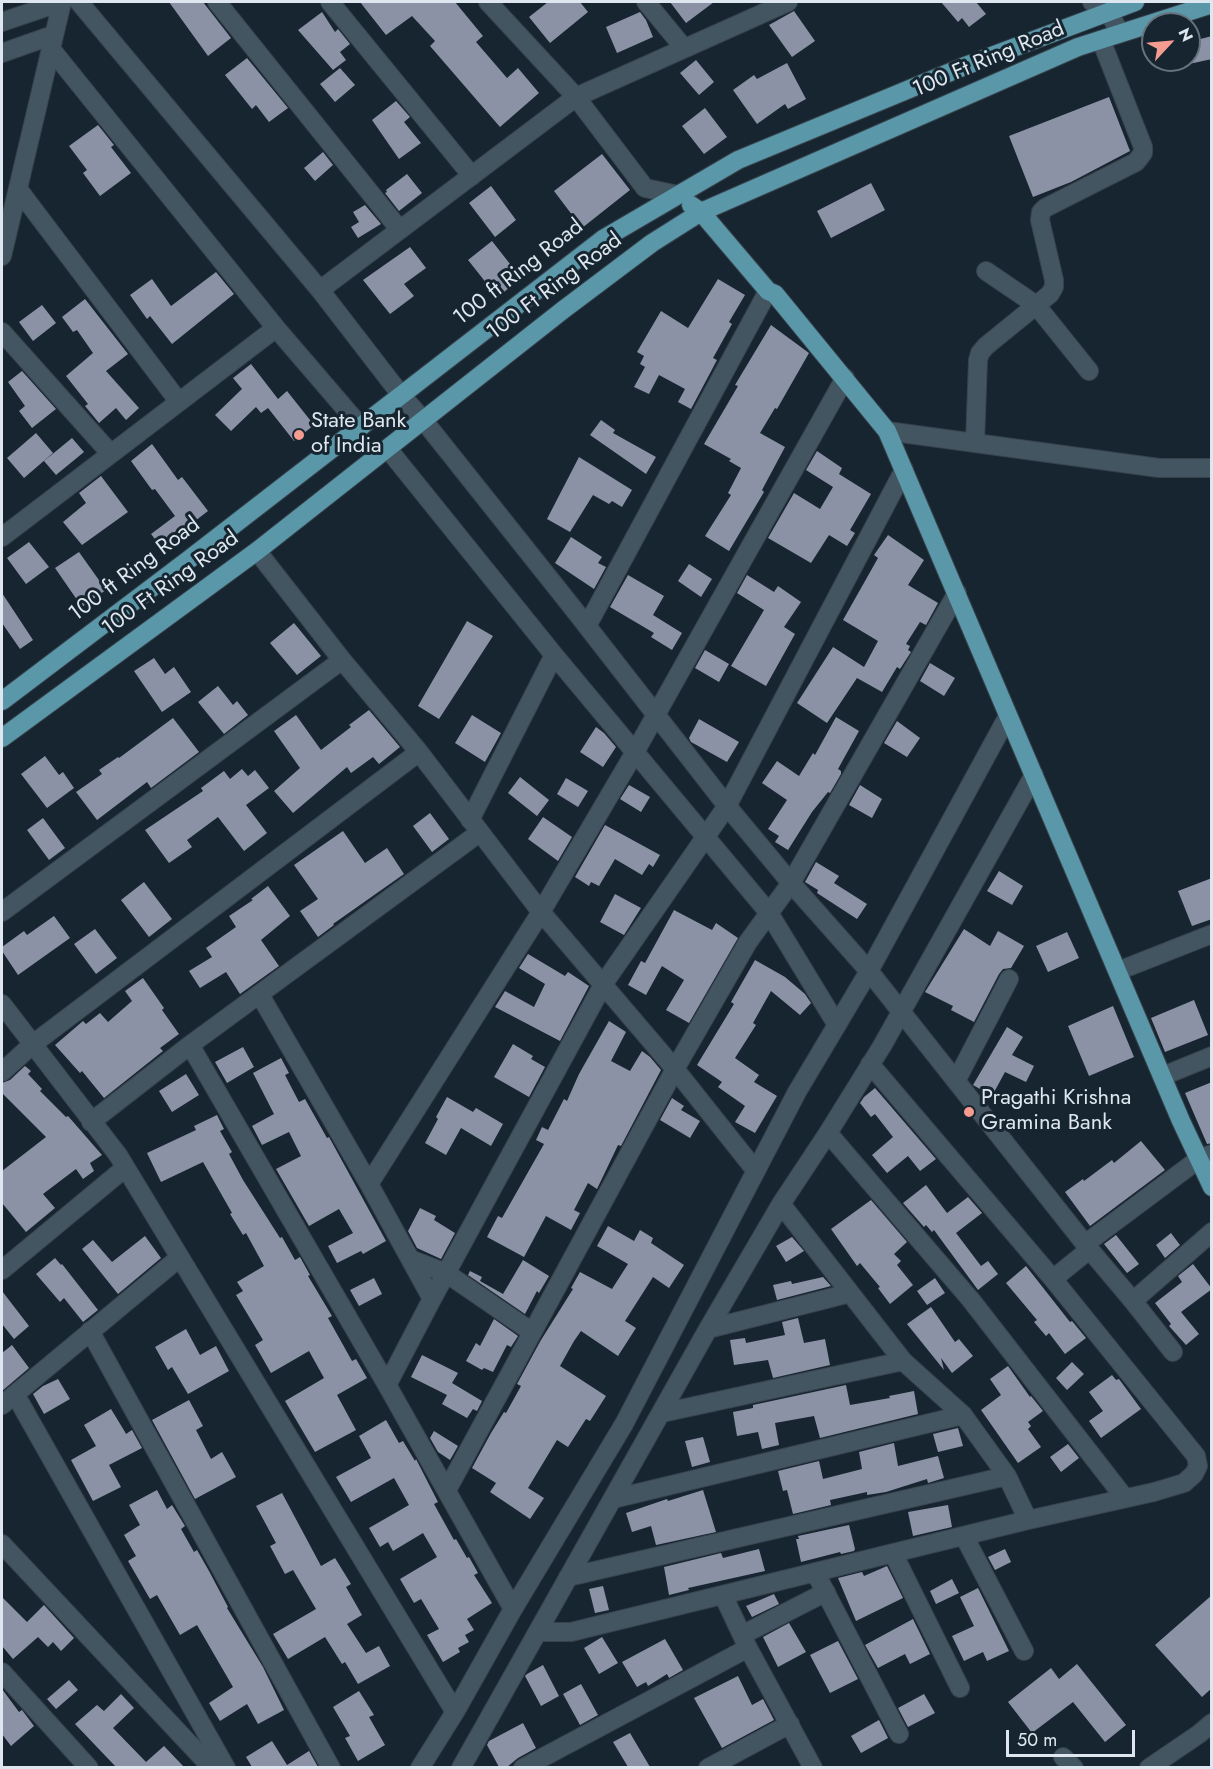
<!DOCTYPE html>
<html>
<head>
<meta charset="utf-8">
<style>
  body { margin:0 }
  #map { position:relative; width:1213px; height:1769px; overflow:hidden; background:#162530; font-family:Jost,sans-serif }
  canvas { display:block }
  .frame { position:absolute; inset:0; border:3px solid #dee7ef; pointer-events:none }
  .north { position:absolute; left:1141px; top:12px; width:60px; height:60px; box-sizing:border-box; background:#162530; border:2px solid #66737c; border-radius:50%; rotate:64deg; font-size:16px; font-weight:700; line-height:24px; text-align:center; color:#dee7ef }
  .north::after { content:''; display:block; margin:auto; width:21px; height:27px; background:#f59c90; clip-path:polygon(50% 0,100% 100%,50% 72%,0 100%) }
  .scale { position:absolute; left:1006px; top:1730px; width:129px; height:27px; box-sizing:border-box; border:3px solid #dee7ef; border-top:0; padding-left:8px; font-size:18px; line-height:21px; white-space:nowrap; color:#dee7ef; -webkit-text-stroke:4px #162530; paint-order:stroke }
</style>
</head>
<body>
<div id="map">
<canvas width="1213" height="1769"></canvas>
<div class="frame"></div>
<div class="north">N</div>
<div class="scale">50 m</div>
</div>
<script>
const ctx = document.querySelector('canvas').getContext('2d');
ctx.lineJoin = 'round';
function paint(path, color) {
  ctx.fillStyle = color;
  ctx.fill(path, 'evenodd');
}
function toPath(rows) {
  const path = new Path2D();
  for (const r of rows) {
    path.moveTo(r[0], r[1]);
    for (let i = 2; i < r.length; i += 2) path.lineTo(r[i], r[i + 1]);
  }
  return path;
}
function stroke(path, color, width, dash) {
  ctx.strokeStyle = color;
  ctx.lineWidth = width;
  ctx.lineCap = dash ? 'butt' : 'round';
  ctx.setLineDash(dash || []);
  ctx.stroke(path);
}
function label(font, color, halo, rows, align = 'center') {
  ctx.font = font + ' Jost,sans-serif';
  ctx.lineWidth = 6;
  ctx.setLineDash([]);
  ctx.textBaseline = 'middle';
  ctx.strokeStyle = halo;
  ctx.fillStyle = color;
  for (const [text, x, y, turn = 0] of rows) {
    ctx.save();
    ctx.translate(x, y);
    ctx.rotate((+turn || 0) * Math.PI / 180);
    ctx.textAlign = isNaN(turn) ? turn : align;
    if (halo) ctx.strokeText(text, 0, 0);
    ctx.fillText(text, 0, 0);
    ctx.restore();
  }
}
paint(toPath([
  [169,2,203,2,231,38,208,56],
  [360,2,455,2,483,36,476,42,507,78,518,68,539,93,500,127,430,46,435,41,412,16,386,35],
  [548,2,580,2,588,12,550,43,529,17],
  [670,2,714,2,686,23],
  [941,2,976,2,986,14,969,27,962,18,958,22],
  [794,11,815,41,792,57,769,25],
  [322,12,335,32,338,29,350,44,340,52,346,60,333,70,298,30],
  [640,12,646,20,653,37,617,53,606,27],
  [1212,36,1212,59,1189,64,1189,42],
  [247,58,288,108,269,122,256,105,252,109,225,75],
  [696,60,714,82,699,95,680,73],
  [787,63,806,99,788,109,785,104,757,124,733,90,754,75,757,79],
  [340,68,355,85,335,102,320,84],
  [1109,97,1130,151,1071,182,1033,197,1009,136],
  [396,101,410,117,404,122,421,143,399,159,372,120],
  [705,108,727,137,704,154,682,126],
  [98,125,114,145,111,147,131,173,100,196,83,173,87,170,69,146],
  [323,152,333,165,315,181,304,168],
  [602,154,630,190,582,228,554,191],
  [407,174,422,193,399,211,385,193,387,192,386,190],
  [871,183,885,210,831,238,817,211],
  [491,186,516,220,495,237,469,203],
  [365,205,381,224,358,238,351,227,359,222,353,212],
  [492,241,521,278,504,292,498,284,491,289,468,260],
  [410,247,426,268,404,284,414,296,390,314,363,280],
  [216,272,234,294,172,344,150,316,147,319,130,295,152,279,171,306],
  [718,279,745,295,729,322,732,324,713,358,717,360,691,409,678,402,685,389,659,375,649,394,634,387,645,367,640,364,644,356,637,352,661,311,688,328],
  [85,299,128,354,106,371,139,408,126,420,116,408,99,423,85,406,88,404,66,376,93,353,77,330,73,332,62,317],
  [42,305,56,323,33,341,19,322],
  [771,325,809,353,777,409,775,408,760,433,785,447,762,490,764,492,729,551,705,536,731,495,728,493,741,468,729,461,731,459,704,444,738,386,735,385],
  [251,364,278,399,287,391,314,425,294,441,268,408,261,413,256,407,231,431,215,415,242,389,233,378],
  [22,371,56,409,32,428,19,411,25,406,8,382],
  [601,420,615,430,613,433,656,457,646,474,590,435],
  [36,433,53,453,24,478,7,458],
  [72,438,84,452,56,475,44,461],
  [152,444,178,480,182,477,208,511,161,547,151,534,175,516,155,489,152,490,131,461],
  [817,451,842,468,839,474,871,494,850,530,855,533,847,546,829,535,811,563,768,538,794,493,820,509,833,487,806,470],
  [579,457,632,490,622,507,612,501,609,504,593,495,570,532,547,519],
  [101,476,128,512,82,545,63,522,86,503,79,493],
  [888,535,924,560,908,585,938,603,926,625,920,622,906,644,910,646,908,650,911,652,900,669,897,667,882,692,857,678,827,723,797,703,833,647,864,667,878,641,843,620,878,558,874,555],
  [571,537,602,557,598,563,606,567,594,589,555,563],
  [29,542,49,567,26,584,7,558],
  [79,552,106,590,82,607,55,568],
  [689,564,712,579,701,597,678,581],
  [628,575,664,596,653,615,682,633,672,650,651,637,654,633,610,607],
  [747,575,774,592,778,586,801,602,784,627,795,634,766,686,731,666,764,610,737,593],
  [2,593,33,640,20,649,2,623],
  [467,621,493,636,439,719,418,706],
  [294,623,321,656,297,675,270,643],
  [705,650,729,664,719,682,695,668],
  [154,658,165,674,174,667,191,692,162,712,134,671],
  [930,663,955,678,944,696,920,681],
  [218,686,233,705,237,701,248,715,224,734,198,702],
  [369,710,400,747,379,764,373,757,351,773,347,767,293,813,274,791,300,768,274,731,296,715,321,750,351,727,349,725],
  [472,715,501,733,485,762,455,743],
  [836,717,859,731,838,769,841,771,841,774,830,793,828,792,812,812,788,850,775,842,779,836,768,829,787,800,762,783,777,761,799,776,813,753,815,755],
  [173,718,199,752,151,788,147,782,97,820,76,792,102,774,99,770,118,757,119,758],
  [699,719,739,742,727,762,691,742,689,738],
  [897,721,920,738,907,757,884,743],
  [596,727,604,733,616,747,603,767,580,752],
  [45,756,59,775,63,772,74,788,47,808,21,774],
  [242,769,248,776,255,770,269,788,246,805,267,833,244,851,218,817,187,840,192,847,169,863,145,830,203,791,201,788,224,771,230,779],
  [520,777,549,800,537,816,508,793],
  [566,778,588,791,578,807,557,794],
  [629,785,650,797,641,812,620,799],
  [860,785,882,799,872,818,849,805],
  [430,813,449,839,432,852,413,826],
  [543,817,572,837,558,861,528,839],
  [43,818,65,848,49,860,27,830],
  [605,825,660,855,653,867,649,864,642,875,615,859,599,886,591,882,589,886,575,877],
  [343,831,365,863,387,848,404,874,333,924,334,925,318,937,300,911,318,899,294,865],
  [816,862,839,876,834,883,867,904,857,919,817,893,818,890,805,882],
  [999,871,1023,886,1012,905,987,891],
  [1212,878,1212,919,1192,926,1178,891],
  [144,882,172,919,149,937,121,900],
  [268,886,290,916,261,940,279,966,240,994,226,972,200,988,189,971,212,957,206,948,236,927,229,916,253,900,251,899],
  [615,894,641,908,624,935,600,922],
  [674,910,712,930,716,923,738,938,689,1023,666,1010,684,980,662,966,646,995,628,985,641,961,645,963],
  [54,916,70,938,18,975,2,951,2,947,24,931,27,935],
  [95,929,117,958,96,974,74,944],
  [964,929,990,946,998,931,1024,946,1011,968,1003,969,999,974,974,1022,951,1010,953,1006,925,992],
  [1067,932,1079,958,1048,972,1036,946],
  [528,954,565,976,568,972,589,986,560,1041,495,1007,505,991,534,1007,545,984,519,968],
  [755,960,785,977,805,994,811,1003,800,1015,771,991,753,1023,756,1025,735,1058,759,1075,754,1082,777,1096,755,1133,735,1122,745,1106,718,1087,722,1082,697,1065,734,1004,731,1002],
  [143,978,164,1008,162,1010,179,1034,160,1048,163,1051,104,1098,82,1071,80,1073,55,1045,83,1021,86,1024,100,1013,108,1022,132,1001,125,991],
  [1194,1000,1208,1035,1165,1052,1151,1018],
  [1113,1006,1134,1057,1089,1076,1068,1026],
  [609,1021,626,1032,611,1061,630,1071,642,1051,650,1057,661,1070,621,1146,618,1145,597,1189,588,1183,574,1210,580,1213,571,1230,546,1216,524,1257,487,1237,498,1216,502,1218,544,1144,536,1140,542,1127,548,1130,564,1099,567,1101,579,1074],
  [1007,1027,1023,1037,1012,1055,1034,1066,1026,1082,1005,1072,992,1096,973,1085],
  [513,1044,533,1056,531,1059,545,1067,529,1097,494,1077],
  [243,1047,254,1067,227,1083,215,1062],
  [281,1058,289,1073,285,1075,299,1102,305,1099,327,1138,329,1137,386,1241,363,1254,361,1251,337,1263,328,1246,353,1233,339,1209,309,1226,276,1169,301,1156,289,1132,262,1145,252,1126,274,1114,253,1073],
  [25,1066,31,1071,28,1074,42,1089,40,1091,66,1117,68,1116,102,1155,90,1163,94,1171,83,1179,76,1169,43,1194,55,1208,26,1232,2,1203,2,1171,46,1137,2,1093,2,1083,10,1080],
  [186,1074,199,1095,172,1112,159,1091],
  [1212,1082,1212,1143,1207,1144,1185,1093],
  [875,1088,936,1159,920,1171,908,1156,887,1173,872,1155,893,1137,875,1114,871,1117,860,1103,864,1097],
  [447,1097,473,1112,476,1108,503,1124,491,1146,461,1128,446,1155,425,1143,438,1119,436,1117],
  [672,1098,684,1106,681,1110,700,1121,690,1138,660,1120],
  [217,1115,224,1129,220,1131,232,1152,229,1154,243,1180,280,1238,282,1237,295,1260,300,1257,310,1275,308,1276,332,1316,328,1318,352,1361,356,1359,367,1378,337,1395,356,1430,315,1452,285,1401,324,1378,309,1351,271,1373,255,1345,263,1340,236,1295,243,1291,237,1282,264,1266,246,1233,243,1235,230,1214,232,1213,203,1162,161,1182,147,1153,196,1130,194,1126],
  [1141,1141,1165,1170,1090,1226,1065,1192,1083,1179,1084,1181,1112,1160,1114,1163],
  [926,1185,947,1213,968,1197,982,1213,956,1233,981,1266,988,1261,998,1274,978,1290,934,1230,932,1232,926,1225,924,1227,903,1203],
  [871,1200,907,1242,894,1254,901,1261,897,1265,913,1285,890,1304,878,1288,880,1287,860,1263,857,1266,831,1229],
  [420,1208,436,1216,434,1220,455,1233,441,1259,417,1248,408,1231],
  [608,1226,634,1241,640,1230,653,1238,651,1243,684,1265,669,1288,653,1277,625,1321,636,1328,618,1356,581,1331,574,1341,560,1366,606,1396,590,1421,586,1419,568,1447,557,1440,528,1488,544,1498,530,1519,490,1492,496,1483,472,1468,491,1433,504,1412,506,1413,521,1386,517,1384,541,1340,573,1289,571,1288,580,1272,612,1289,628,1264,597,1246],
  [1171,1233,1180,1245,1165,1258,1156,1245],
  [1116,1235,1139,1264,1127,1273,1104,1244],
  [145,1236,161,1258,118,1294,82,1249,93,1240,112,1262],
  [792,1237,804,1251,786,1262,776,1246],
  [55,1258,61,1265,62,1264,98,1310,83,1322,64,1298,60,1302,36,1274],
  [523,1260,549,1276,539,1293,537,1291,525,1314,468,1275,470,1271,482,1277,480,1281,503,1294],
  [1193,1264,1212,1289,1181,1312,1199,1334,1186,1345,1169,1326,1171,1324,1155,1303,1182,1282,1178,1276],
  [1026,1266,1070,1322,1072,1321,1086,1338,1065,1354,1049,1333,1046,1336,1034,1322,1037,1320,1006,1283],
  [823,1277,831,1286,777,1300,773,1285,791,1281,792,1284],
  [374,1278,382,1294,359,1306,350,1290],
  [935,1278,945,1293,927,1305,917,1291],
  [2,1291,29,1326,14,1339,2,1324],
  [931,1307,955,1342,959,1339,973,1356,952,1373,941,1358,944,1370,907,1324],
  [798,1318,804,1343,825,1339,830,1365,773,1378,768,1360,734,1365,730,1340,745,1338,746,1343,785,1335,782,1322],
  [494,1319,518,1336,511,1347,507,1345,493,1372,484,1368,482,1370,466,1361,476,1343,480,1346],
  [186,1329,200,1355,216,1346,229,1371,188,1394,172,1367,168,1370,155,1347],
  [12,1345,29,1368,2,1391,2,1353],
  [422,1355,458,1373,452,1383,482,1401,477,1411,473,1409,467,1418,442,1404,447,1395,411,1377],
  [1072,1362,1084,1374,1067,1390,1056,1378],
  [1008,1366,1030,1397,1031,1396,1043,1411,1028,1422,1031,1426,1028,1429,1041,1447,1018,1463,981,1410,1001,1395,990,1379],
  [1112,1375,1116,1380,1119,1379,1141,1409,1101,1438,1089,1421,1103,1411,1089,1392],
  [58,1379,70,1399,44,1414,33,1394,43,1386],
  [846,1385,850,1405,890,1398,889,1396,914,1391,918,1414,820,1438,814,1416,775,1423,779,1445,762,1449,758,1432,737,1436,733,1412,753,1408,753,1405],
  [189,1400,203,1426,196,1430,211,1459,222,1452,236,1477,195,1499,152,1420],
  [111,1409,125,1432,126,1434,132,1430,142,1448,109,1465,121,1487,93,1501,71,1460,96,1446,84,1425],
  [386,1420,399,1443,403,1441,415,1461,416,1459,438,1502,434,1504,454,1540,456,1539,467,1558,469,1557,478,1573,474,1575,492,1603,467,1619,474,1630,465,1635,469,1642,458,1648,460,1652,443,1662,427,1635,439,1629,421,1599,414,1603,400,1579,437,1557,423,1533,393,1551,388,1542,380,1547,369,1528,409,1505,394,1478,351,1502,336,1477,371,1458,359,1436],
  [958,1428,963,1446,938,1452,933,1434],
  [434,1431,458,1446,450,1460,438,1452,430,1438],
  [703,1437,710,1462,692,1467,685,1441],
  [894,1443,898,1466,938,1456,944,1478,928,1483,927,1479,886,1492,867,1495,867,1492,830,1500,831,1505,793,1514,787,1490,783,1491,778,1471,819,1461,823,1479,862,1469,859,1452],
  [1068,1444,1079,1458,1061,1472,1050,1457],
  [157,1490,167,1509,172,1505,185,1526,181,1529,194,1552,197,1550,209,1571,228,1607,227,1608,263,1667,284,1710,258,1724,247,1704,220,1721,209,1703,233,1687,197,1625,180,1635,157,1595,150,1599,128,1561,136,1556,124,1535,140,1525,129,1505],
  [703,1490,716,1532,656,1545,651,1526,632,1532,626,1513,667,1499,668,1501],
  [282,1493,321,1566,335,1558,351,1584,346,1587,362,1615,347,1624,366,1653,379,1646,390,1666,358,1684,345,1662,342,1664,325,1637,288,1659,273,1634,316,1609,293,1570,285,1574,270,1546,276,1543,256,1506],
  [948,1505,952,1527,913,1536,908,1512],
  [849,1525,855,1549,854,1551,841,1554,840,1552,801,1562,796,1539,799,1539,798,1536],
  [759,1549,765,1571,688,1588,689,1590,669,1595,664,1567,721,1553,723,1558],
  [1005,1549,1011,1562,995,1570,988,1557],
  [887,1566,903,1598,856,1621,838,1578,862,1572,864,1576],
  [952,1579,959,1593,936,1604,930,1591],
  [603,1586,609,1610,595,1613,589,1589],
  [978,1588,1009,1651,987,1661,983,1652,964,1661,952,1636,974,1626,960,1597],
  [774,1594,779,1604,752,1617,746,1606],
  [1212,1595,1212,1688,1202,1697,1155,1645],
  [2,1597,27,1622,44,1605,74,1638,61,1651,53,1642,48,1647,38,1637,13,1659,2,1646],
  [913,1619,930,1654,910,1664,905,1654,878,1668,865,1645],
  [789,1623,806,1652,778,1667,763,1637],
  [602,1637,618,1663,599,1674,584,1648],
  [665,1639,683,1670,669,1678,667,1674,648,1686,646,1682,637,1687,622,1662],
  [838,1641,858,1679,830,1693,810,1655],
  [1077,1664,1126,1725,1105,1742,1073,1702,1032,1733,1008,1702,1051,1668,1059,1679],
  [543,1665,559,1696,541,1706,525,1676,527,1674],
  [738,1676,752,1705,763,1699,774,1720,722,1748,694,1698],
  [69,1680,78,1690,56,1709,47,1699],
  [581,1684,598,1715,580,1725,563,1694],
  [2,1689,19,1712,22,1710,34,1726,11,1746,2,1734],
  [359,1691,374,1715,369,1717,385,1745,358,1761,345,1738,350,1736,333,1707],
  [121,1694,134,1708,113,1728,146,1762,164,1746,184,1767,116,1767,75,1724,97,1705,104,1711],
  [924,1694,935,1713,908,1727,898,1708],
  [879,1720,888,1738,861,1753,851,1736],
  [523,1723,536,1748,518,1758,507,1767,499,1767,487,1745,489,1741],
  [630,1733,650,1767,628,1767,613,1742],
  [272,1741,287,1765,309,1751,318,1767,252,1767,246,1757]
]), '#8c92a6');
const minor = toPath([
  [79,2,320,290,401,395,424,421,576,612,727,806,791,883,869,971,1085,1244,1133,1301,1173,1352],
  [217,2,400,230],
  [330,2,472,176],
  [488,2,576,97,645,188,678,195],
  [646,2,684,48],
  [1092,2,1108,11,1120,33],
  [2,22,61,2],
  [51,49,276,328,361,427],
  [2,53,53,35],
  [18,189,179,402],
  [2,256,62,2],
  [986,271,1036,305,1089,371],
  [320,290,576,97,788,2],
  [2,332,111,454],
  [887,431,1159,468,1212,468],
  [975,443,978,360,980,353,986,346,1050,294,1054,287,1054,280,1040,220,1041,212,1045,208,1136,162,1143,153,1143,147,1101,40],
  [388,449,554,655,769,913,837,1025],
  [2,537,276,328],
  [257,551,342,660,419,752,541,912,675,1069,756,1171],
  [587,626,768,291],
  [470,820,554,655],
  [2,912,342,660],
  [1118,971,1212,934],
  [260,995,369,1184],
  [2,1004,118,1155,455,1712],
  [190,1045,387,1385,513,1609],
  [2,1072,33,1044,419,752],
  [1163,1076,1212,1056],
  [956,1081,1009,979],
  [91,1122,190,1045,479,833],
  [828,1133,971,1300,1124,1497],
  [781,1204,903,1361,963,1415,1007,1476,1028,1520],
  [1085,1244,1199,1159,1212,1154],
  [410,1259,446,1273,532,1332],
  [2,1270,125,1168],
  [1053,1279,1090,1249],
  [432,1299,369,1184,541,912,635,752,845,378],
  [1133,1301,1212,1232],
  [708,1329,850,1293],
  [90,1331,331,1768],
  [387,1385,432,1299,604,983,727,806,904,470],
  [15,1394,226,1768],
  [2,1405,179,1258],
  [662,1413,903,1361],
  [447,1490,675,1069,748,942,791,883,957,593],
  [613,1499,963,1415],
  [964,1536,1024,1651],
  [2,1544,212,1768],
  [893,1553,960,1688],
  [815,1572,899,1734],
  [568,1577,1007,1476],
  [723,1595,748,1648,813,1768],
  [539,1632,571,1632,1028,1520,1154,1492,1184,1483,1194,1474,1198,1466,1196,1456,1053,1279,870,1064],
  [742,1635,826,1592],
  [2,1672,89,1768],
  [1063,1757,1074,1768],
  [420,1768,455,1712,513,1609,624,1424,797,1092,869,971,1008,716],
  [461,1768,708,1329,781,1204,828,1133,882,1046,1034,775],
  [523,1768,748,1648],
  [708,1768,790,1724],
  [1149,1768,1199,1734,1212,1723]
]);
const major = toPath([
  [691,205,701,212,768,291,775,294,887,431,1181,1121,1212,1187],
  [2,701,187,561,603,239,738,160,965,66,1135,2],
  [2,738,257,551,563,310,652,243,701,212,1078,47,1212,4]
]);
stroke(minor, '#37424c', 20);
stroke(major, '#37424c', 20);
stroke(minor, '#445562', 18);
stroke(major, '#5a98a9', 18);
for (const [x, y, r, color] of [
  [299,435,6,"#f59c90"],
  [969,1112,6,"#f59c90"]
]) {
  const dot = new Path2D();
  dot.arc(x, y, r, 0, 2 * Math.PI);
  ctx.fillStyle = color;
  ctx.fill(dot);
  stroke(dot, '#162530', 2);
}
label('22px', '#dee7ef', '#162530', [
  ["100 Ft Ring Road",989,60,-23],
  ["100 ft Ring Road",519,273,-38],
  ["100 Ft Ring Road",555,287,-37],
  ["100 ft Ring Road",135,570,-37],
  ["100 Ft Ring Road",171,584,-36]
]);
label('22px', '#dee7ef', '#162530', [
  ["State Bank",311,422],
  ["of India",311,447],
  ["Pragathi Krishna",981,1099],
  ["Gramina Bank",981,1124]
], 'left');
</script>
</body>
</html>
